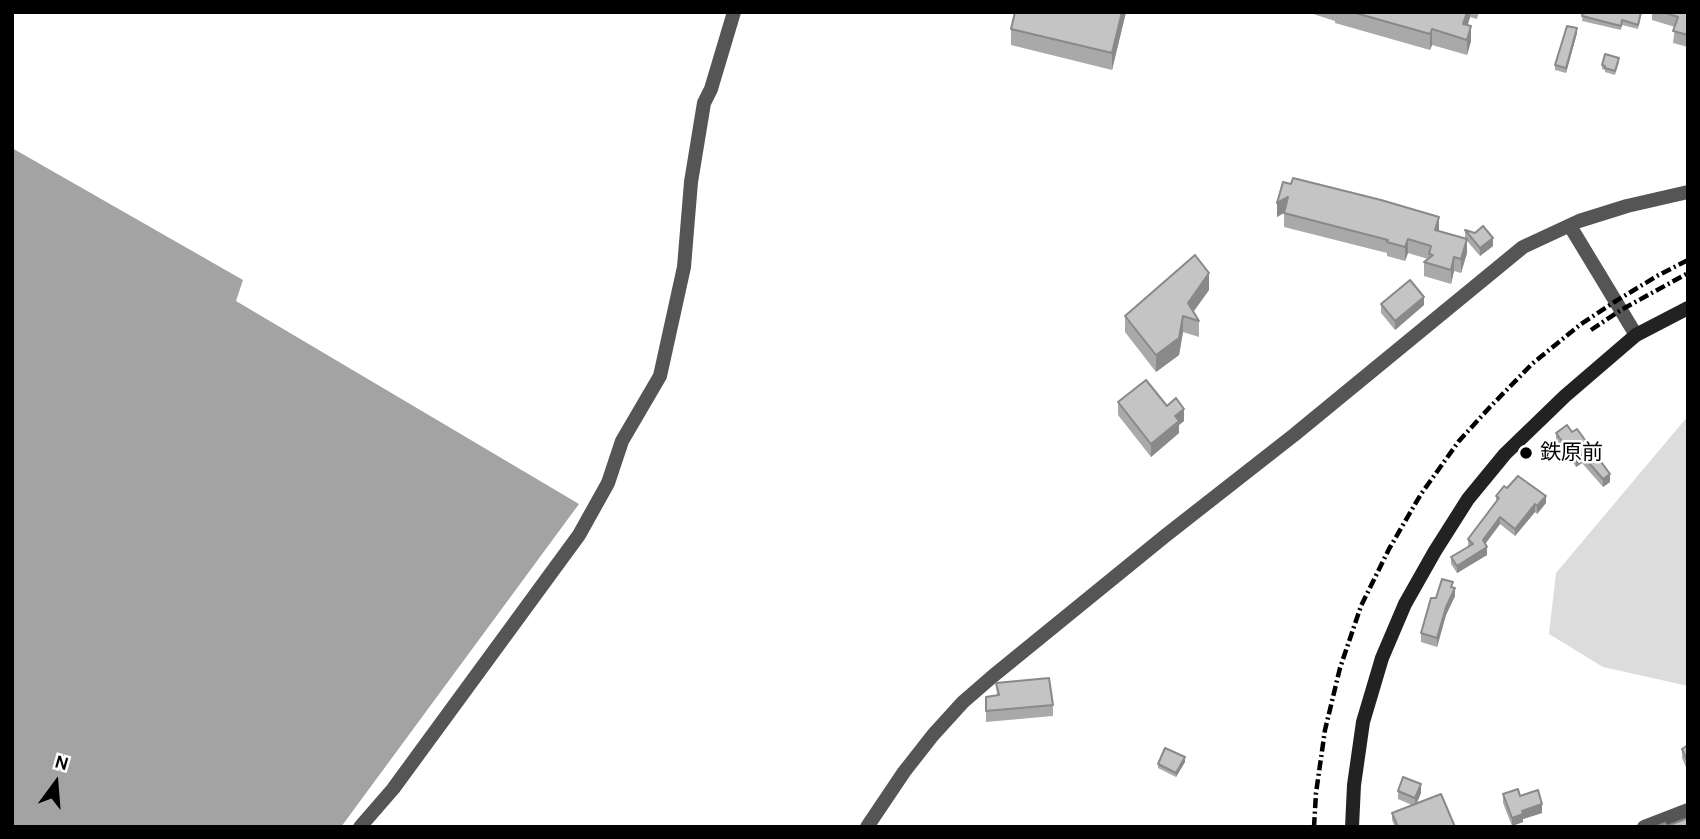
<!DOCTYPE html>
<html>
<head>
<meta charset="utf-8">
<style>
  body { margin:0 }
  #map { position:relative; width:1700px; height:839px; overflow:hidden; background:#fff; font-family:Karla,sans-serif }
  canvas { display:block }
  .frame { position:absolute; inset:0; border:14px solid #000; pointer-events:none }
  .north { position:absolute; left:21px; top:748px; width:70px; height:70px; -webkit-text-stroke:5px #fff; paint-order:stroke; rotate:16deg; font-size:19px; font-weight:700; line-height:28px; text-align:center; color:#000 }
  .north::after { content:''; display:block; margin:auto; width:24px; height:32px; background:#000; clip-path:polygon(50% 0,100% 100%,50% 72%,0 100%) }
</style>
</head>
<body>
<div id="map">
<canvas width="1700" height="839"></canvas>
<div class="frame"></div>
<div class="north">N</div>
</div>
<script>
const ctx = document.querySelector('canvas').getContext('2d');
ctx.lineJoin = 'round';
function paint(path, color) {
  ctx.fillStyle = color;
  ctx.fill(path, 'evenodd');
}
function toPath(rows) {
  const path = new Path2D();
  for (const r of rows) {
    path.moveTo(r[0], r[1]);
    for (let i = 2; i < r.length; i += 2) path.lineTo(r[i], r[i + 1]);
  }
  return path;
}
function stroke(path, color, width, dash) {
  ctx.strokeStyle = color;
  ctx.lineWidth = width;
  ctx.lineCap = dash ? 'butt' : 'round';
  ctx.setLineDash(dash || []);
  ctx.stroke(path);
}
function label(font, color, halo, rows, align = 'center') {
  ctx.font = font + ' Karla,"Noto Sans JP",sans-serif';
  ctx.lineWidth = 5;
  ctx.setLineDash([]);
  ctx.textBaseline = 'middle';
  ctx.strokeStyle = halo;
  ctx.fillStyle = color;
  for (const [text, x, y, turn = 0] of rows) {
    ctx.save();
    ctx.translate(x, y);
    ctx.rotate((+turn || 0) * Math.PI / 180);
    ctx.textAlign = isNaN(turn) ? turn : align;
    if (halo) ctx.strokeText(text, 0, 0);
    ctx.fillText(text, 0, 0);
    ctx.restore();
  }
}
paint(toPath([
  [1688,416,1688,686,1603,667,1549,634,1556,573]
]), '#dcdcdc');
paint(toPath([
  [12,148,243,280,236,301,579,504,341,827,12,827]
]), '#a3a3a3');
stroke(toPath([
  [1570,226,1636,335],
  [360,827,393,789,579,535,608,483,622,441,660,376,684,267,691,182,704,103,711,89,734,12],
  [867,827,904,772,933,735,963,702,993,676,1165,536,1294,435,1523,247,1579,221,1627,206,1688,192],
  [1644,827,1688,810]
]), '#555', 14);
stroke(toPath([
  [1352,827,1354,785,1363,722,1382,658,1405,604,1435,551,1468,499,1505,454,1565,396,1636,335,1688,308]
]), '#222', 14);
stroke(toPath([
  [1591,330,1621,310,1688,273],
  [1314,827,1316,793,1325,730,1340,668,1361,606,1389,549,1421,494,1459,441,1490,407,1532,364,1581,324,1616,301,1657,276,1688,260]
]), '#000', 4.5, [10, 3.5, 2, 3.5]);
paint(toPath([
  [1015,12,1126,12,1112,70,1011,45,1011,29],
  [1307,12,1479,12,1477,19,1470,17,1468,25,1471,41,1467,55,1432,45,1430,50,1335,23,1335,21],
  [1583,12,1642,12,1638,29,1622,25,1621,30,1582,21],
  [1652,12,1688,12,1688,47,1673,43,1675,27,1652,20],
  [1577,33,1566,73,1555,70,1555,65],
  [1619,62,1615,75,1605,72,1605,70,1602,69,1602,65],
  [1277,203,1439,231,1465,238,1465,230,1493,246,1480,256,1467,241,1467,253,1461,273,1454,271,1451,284,1424,276,1424,262,1428,259,1408,253,1405,261,1387,256,1387,253,1284,227,1284,213,1277,217],
  [1209,290,1193,312,1199,321,1199,337,1183,332,1179,355,1156,372,1125,332,1125,316],
  [1381,304,1424,305,1395,330,1381,313],
  [1118,402,1167,406,1184,421,1179,425,1179,433,1151,457,1118,415],
  [1567,425,1610,482,1603,487,1582,463,1576,467,1572,461,1569,463,1561,454,1561,448,1556,441,1556,433],
  [1507,488,1546,503,1537,514,1535,512,1515,536,1500,524,1485,544,1487,555,1457,573,1451,564,1451,557,1468,547,1468,539,1496,502,1496,496],
  [1453,588,1455,596,1446,615,1437,647,1421,642,1421,633,1436,598],
  [996,683,1053,705,1053,716,986,722,986,697,997,696],
  [1688,745,1688,772,1682,758,1682,749],
  [1185,762,1176,777,1158,768,1158,764],
  [1398,791,1421,793,1417,803,1455,827,1395,827,1392,820,1392,813,1412,805,1398,799],
  [1503,794,1520,796,1542,813,1523,819,1523,822,1512,826,1503,803]
]), '#a9a9a9');
paint(toPath([
  [1122,12,1126,12,1112,70,1112,53],
  [1467,12,1470,12,1470,17,1463,39,1463,24],
  [1471,26,1471,41,1467,55,1467,40],
  [1577,28,1577,33,1566,73,1566,68],
  [1432,29,1432,45,1430,50,1430,34],
  [1288,197,1288,210,1277,217,1277,203],
  [1439,217,1439,230,1435,230],
  [1493,238,1493,246,1480,256,1480,248],
  [1408,239,1408,253,1405,261,1405,247],
  [1467,239,1467,253,1461,273,1461,259],
  [1454,257,1454,271,1451,284,1451,270],
  [1209,273,1209,290,1189,318,1188,303],
  [1424,297,1424,305,1395,330,1395,321],
  [1183,316,1183,332,1179,355,1156,372,1156,355],
  [1184,409,1184,421,1179,425,1179,433,1151,457,1151,444,1175,416],
  [1572,453,1572,461,1569,463,1569,455],
  [1582,455,1582,463,1576,467,1576,459],
  [1610,474,1610,482,1603,487,1603,479],
  [1546,496,1546,503,1537,514,1537,506],
  [1535,504,1535,512,1515,536,1515,529],
  [1500,517,1500,524,1483,547,1483,540],
  [1487,547,1487,555,1457,573,1457,566],
  [1455,588,1455,596,1446,615,1437,647,1437,638,1446,607],
  [1185,757,1185,762,1176,777,1176,773],
  [1421,784,1421,793,1415,806,1415,798],
  [1542,804,1542,813,1523,819,1523,822,1512,826,1512,818,1522,811]
]), '#898989');
const building = toPath([
  [1015,12,1122,12,1112,53,1011,29,1015,12],
  [1352,12,1467,12,1463,24,1471,26,1467,40,1432,29,1430,34,1352,12],
  [1583,12,1641,12,1638,25,1622,20,1621,26,1582,16,1583,12],
  [1663,12,1688,12,1688,35,1673,31,1678,17,1663,12],
  [1567,26,1577,28,1566,68,1555,65,1567,26],
  [1605,54,1619,58,1615,71,1605,68,1605,66,1602,65,1605,54],
  [1293,178,1381,200,1439,217,1435,230,1467,239,1461,259,1454,257,1451,270,1424,262,1433,255,1429,254,1431,246,1408,239,1405,247,1387,242,1388,240,1284,213,1288,197,1277,203,1283,182,1291,184,1293,178],
  [1483,226,1493,238,1480,248,1465,230,1475,233,1483,226],
  [1195,255,1209,273,1188,303,1199,321,1183,316,1179,338,1156,355,1125,316,1195,255],
  [1410,280,1424,297,1395,321,1381,304,1410,280],
  [1146,380,1167,406,1176,398,1184,409,1175,416,1179,421,1151,444,1118,402,1146,380],
  [1567,425,1572,432,1577,429,1610,474,1603,479,1582,455,1576,459,1572,453,1569,455,1561,446,1564,444,1556,433,1567,425],
  [1518,476,1546,496,1537,506,1535,504,1515,529,1500,517,1483,540,1487,547,1457,566,1451,557,1473,544,1468,539,1499,498,1496,496,1504,486,1507,488,1518,476],
  [1442,579,1453,582,1451,587,1455,588,1446,607,1437,638,1421,633,1431,598,1436,598,1442,579],
  [1049,678,1053,705,986,711,986,697,999,695,996,683,1049,678],
  [1688,745,1688,763,1682,749,1688,745],
  [1165,748,1185,757,1176,773,1158,764,1165,748],
  [1403,777,1421,784,1415,798,1398,791,1403,777],
  [1518,789,1520,796,1538,790,1542,804,1522,811,1523,814,1512,818,1503,794,1518,789],
  [1441,794,1455,827,1398,827,1392,813,1441,794],
  [1688,818,1688,827,1655,827,1665,823,1667,826,1688,818]
]);
paint(building, '#c4c4c4');
stroke(building, '#898989', 2);
for (const [x, y, r, color] of [
  [1526,453,7,"#000"]
]) {
  const dot = new Path2D();
  dot.arc(x, y, r, 0, 2 * Math.PI);
  ctx.fillStyle = color;
  ctx.fill(dot);
  stroke(dot, '#fff', 2.5);
}
label('21px', '#000', '#fff', [
  ["鉄原前",1540,453]
], 'left');
</script>
</body>
</html>
